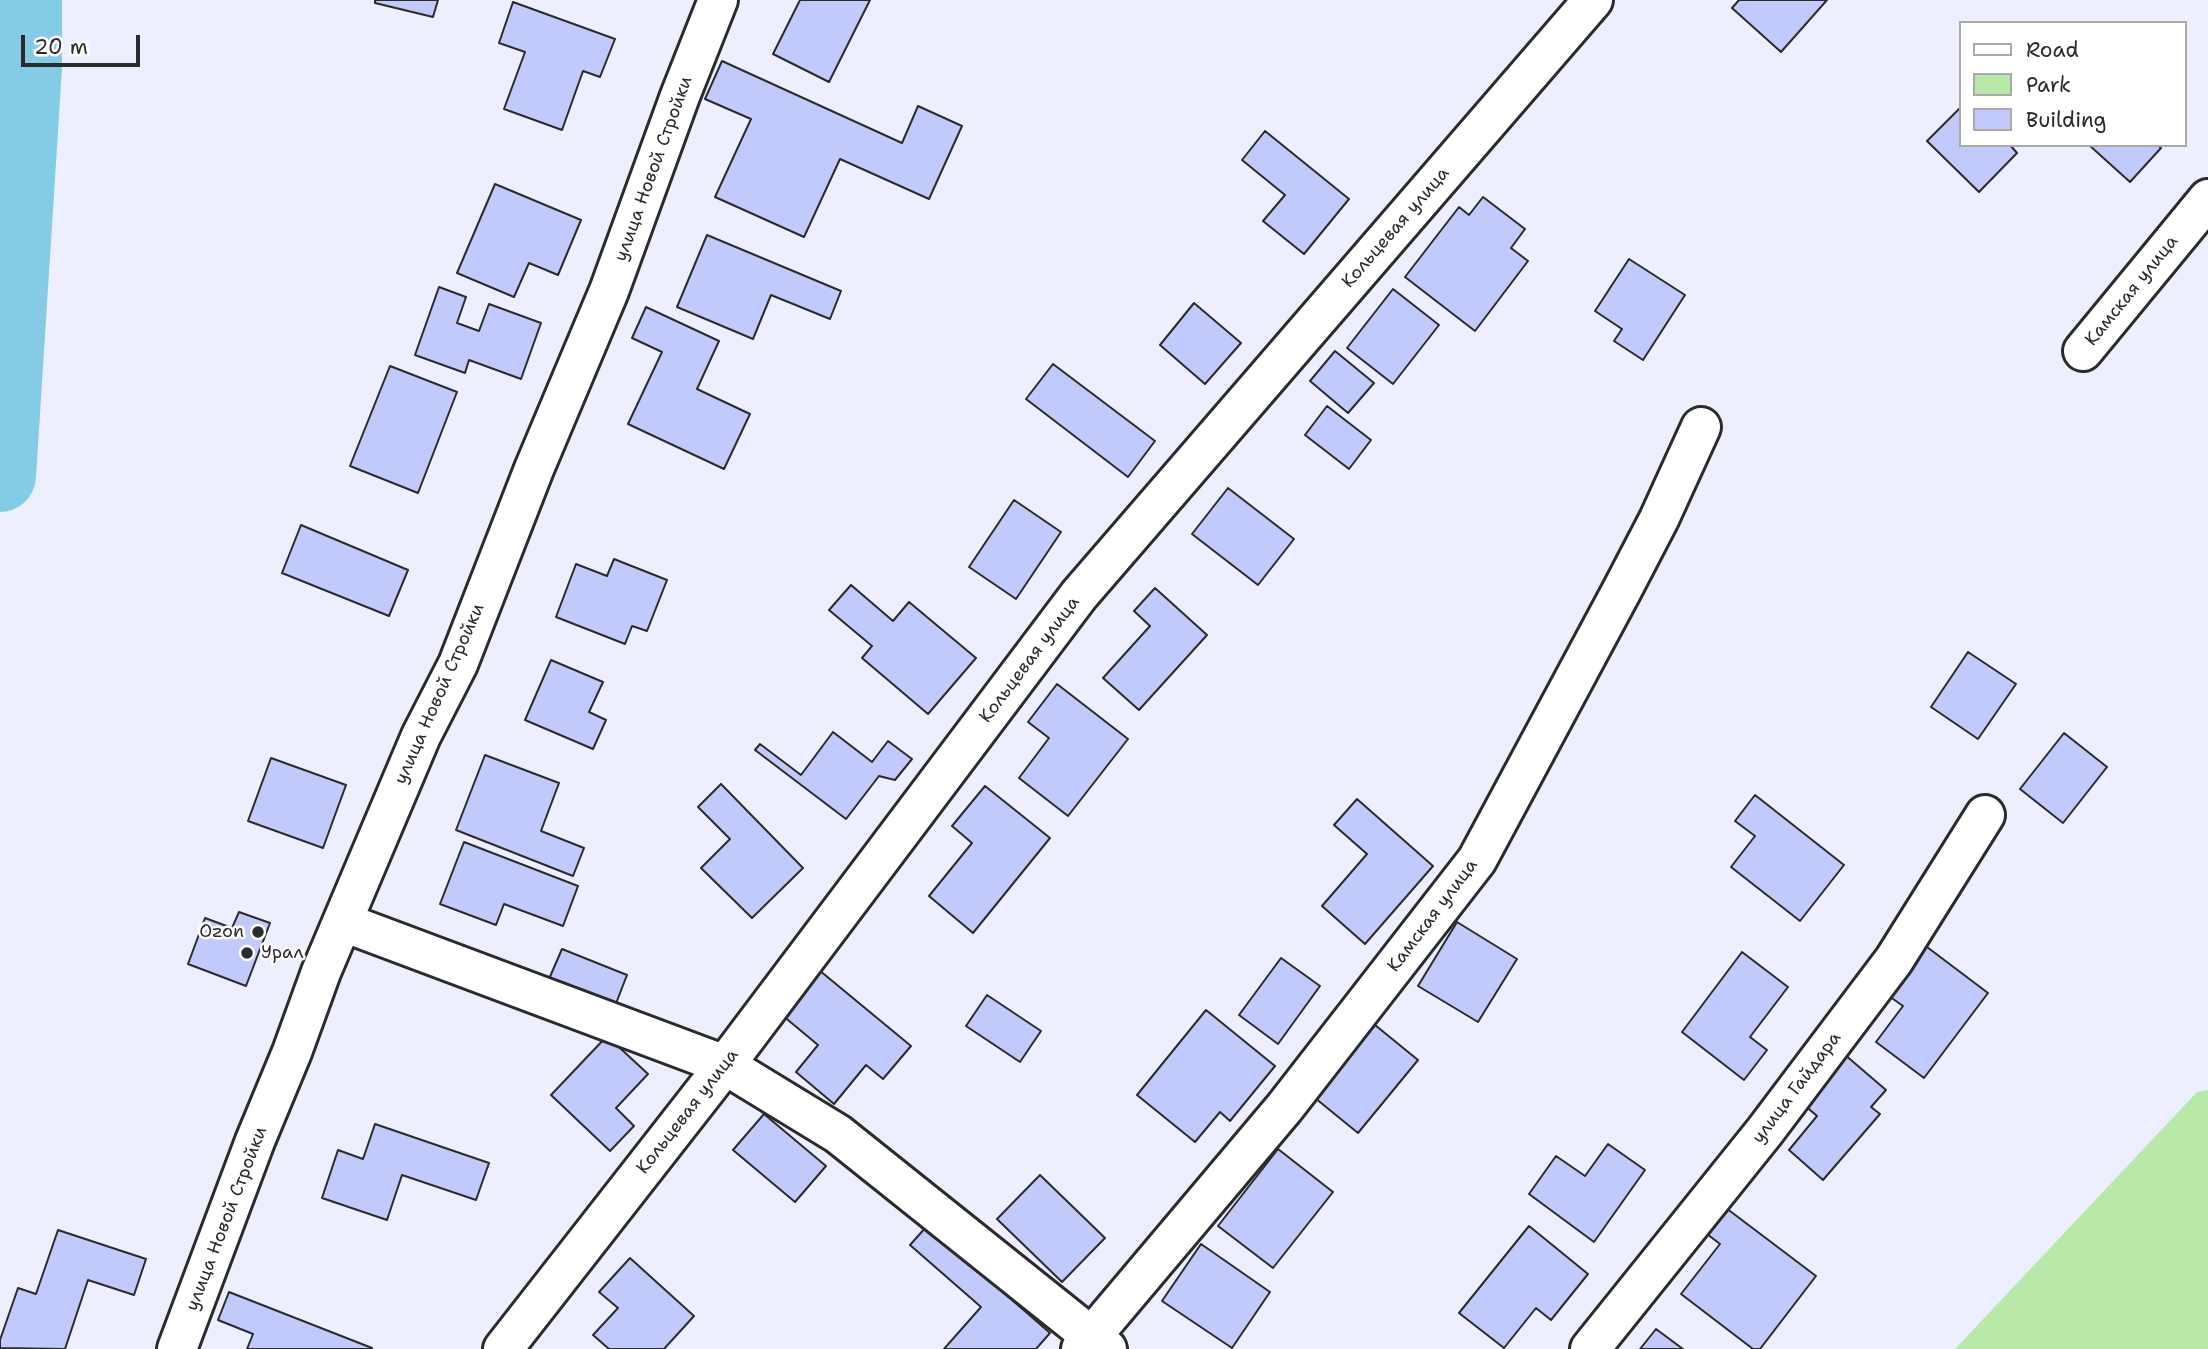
<!DOCTYPE html>
<html>
<head>
<meta charset="utf-8">
<style>
  body { margin:0 }
  #map { position:relative; width:2208px; height:1349px; overflow:hidden; background:#edeffe; font-family:"Shantell Sans",sans-serif }
  canvas { display:block }
  .legend { position:absolute; left:1959px; top:21px; width:228px; height:126px; box-sizing:border-box; background:#fff; border:2px solid #aaa; margin:0; padding:9px 12px; list-style:none; font-size:21px; color:#2b2b2b }
  .legend li { display:flex; align-items:center; gap:14px; height:35px }
  .legend b { width:35px; border:2px solid #aaa }
  .scale { position:absolute; left:21px; top:35px; width:119px; height:32px; box-sizing:border-box; border:4px solid #2b2b2b; border-top:0; padding-left:9px; font-size:21px; line-height:24px; white-space:nowrap; color:#2b2b2b; -webkit-text-stroke:5px #fff; paint-order:stroke }
</style>
</head>
<body>
<div id="map">
<canvas width="2208" height="1349"></canvas>
<ul class="legend">
<li><b style="height:9px;background:#fff"></b>Road</li>
<li><b style="height:19px;background:#b8e9a8"></b>Park</li>
<li><b style="height:19px;background:#c2cafc"></b>Building</li>
</ul>
<div class="scale">20 m</div>
</div>
<script>
const ctx = document.querySelector('canvas').getContext('2d');
ctx.lineJoin = 'round';
function paint(path, color) {
  ctx.fillStyle = color;
  ctx.fill(path, 'evenodd');
}
function toPath(rows) {
  const path = new Path2D();
  for (const r of rows) {
    path.moveTo(r[0], r[1]);
    for (let i = 2; i < r.length; i += 2) path.lineTo(r[i], r[i + 1]);
  }
  return path;
}
function stroke(path, color, width, dash) {
  ctx.strokeStyle = color;
  ctx.lineWidth = width;
  ctx.lineCap = dash ? 'butt' : 'round';
  ctx.setLineDash(dash || []);
  ctx.stroke(path);
}
function label(font, color, halo, rows, align = 'center') {
  ctx.font = font + ' "Shantell Sans",sans-serif';
  ctx.lineWidth = 5;
  ctx.setLineDash([]);
  ctx.textBaseline = 'middle';
  ctx.strokeStyle = halo;
  ctx.fillStyle = color;
  for (const [text, x, y, turn = 0] of rows) {
    ctx.save();
    ctx.translate(x, y);
    ctx.rotate((+turn || 0) * Math.PI / 180);
    ctx.textAlign = isNaN(turn) ? turn : align;
    if (halo) ctx.strokeText(text, 0, 0);
    ctx.fillText(text, 0, 0);
    ctx.restore();
  }
}
paint(toPath([
  [2208,1090,2208,1349,1955,1349,2197,1092]
]), '#b8e9a8');
stroke(toPath([
  [0,476,26,67,26,0]
]), '#84cce5', 72);
const building = toPath([
  [375,0,438,0,433,17,375,3,375,0],
  [800,0,870,0,829,82,773,54,800,0],
  [1739,0,1827,0,1781,52,1732,8,1739,0],
  [513,2,615,39,600,77,583,71,562,130,504,109,525,52,499,43,513,2],
  [722,61,902,143,918,106,962,126,929,199,840,159,804,237,715,197,751,119,705,99,722,61],
  [1961,107,1961,145,2010,145,2017,153,1979,192,1927,141,1961,107],
  [1265,131,1349,199,1304,254,1263,221,1285,195,1242,160,1265,131],
  [2089,145,2158,145,2161,148,2130,182,2089,145],
  [495,184,581,220,558,275,529,263,514,297,457,273,495,184],
  [1483,197,1525,229,1511,248,1528,261,1475,331,1405,277,1459,207,1469,215,1483,197],
  [707,235,841,291,830,319,771,295,753,339,677,307,707,235],
  [1629,259,1685,295,1643,360,1614,341,1622,329,1595,311,1629,259],
  [439,287,466,297,457,323,479,331,489,304,541,323,521,379,469,360,465,373,415,355,439,287],
  [1393,289,1439,325,1393,384,1347,348,1393,289],
  [1194,303,1241,343,1205,384,1160,345,1194,303],
  [646,307,719,341,697,389,750,414,724,469,628,424,662,352,632,338,646,307],
  [1335,351,1374,383,1348,413,1310,381,1335,351],
  [1053,364,1155,441,1128,477,1026,399,1053,364],
  [390,366,457,392,418,493,350,466,390,366],
  [1327,406,1371,440,1349,469,1305,435,1327,406],
  [1228,488,1294,539,1258,585,1192,534,1228,488],
  [1014,500,1061,532,1016,599,969,567,1014,500],
  [301,525,408,570,389,616,282,573,301,525],
  [614,559,667,580,647,631,632,626,625,644,556,617,576,564,607,576,614,559],
  [851,585,893,621,909,602,976,658,928,714,862,658,872,646,829,610,851,585],
  [1155,588,1207,635,1139,710,1103,678,1150,626,1134,611,1155,588],
  [1968,652,2016,684,1978,739,1931,707,1968,652],
  [551,660,603,682,589,712,606,720,593,749,525,720,551,660],
  [1057,684,1128,739,1068,816,1019,778,1049,738,1028,722,1057,684],
  [833,732,872,762,888,741,912,759,895,780,879,776,846,819,755,750,760,744,801,775,833,732],
  [2064,733,2107,767,2063,823,2020,789,2064,733],
  [485,755,559,783,541,831,584,848,573,876,456,830,485,755],
  [271,758,346,785,323,848,248,821,271,758],
  [721,784,803,868,752,918,701,868,730,839,698,807,721,784],
  [985,786,1050,838,973,933,929,896,972,843,952,826,985,786],
  [1755,795,1844,865,1800,921,1731,867,1755,836,1735,821,1755,795],
  [1357,799,1433,866,1365,944,1322,906,1367,854,1334,825,1357,799],
  [464,842,578,886,563,926,504,904,496,925,440,904,464,842],
  [239,912,270,923,246,986,188,964,205,918,232,928,239,912],
  [1457,922,1517,959,1478,1022,1418,986,1457,922],
  [1923,944,1988,993,1924,1078,1876,1042,1903,1006,1886,994,1923,944],
  [562,949,627,975,615,1006,549,979,562,949],
  [1742,952,1788,987,1750,1037,1767,1050,1744,1080,1682,1032,1742,952],
  [1281,958,1320,986,1278,1044,1239,1015,1281,958],
  [819,970,911,1046,883,1079,866,1065,834,1104,796,1072,818,1045,782,1015,819,970],
  [987,995,1041,1031,1020,1062,966,1026,987,995],
  [1206,1010,1275,1066,1230,1121,1220,1112,1195,1142,1137,1095,1206,1010],
  [1375,1025,1418,1060,1358,1133,1315,1098,1375,1025],
  [607,1036,648,1074,616,1108,634,1126,610,1151,551,1095,607,1036],
  [1844,1054,1886,1090,1871,1107,1880,1114,1823,1180,1789,1150,1817,1116,1802,1103,1844,1054],
  [764,1114,826,1166,795,1202,733,1150,764,1114],
  [375,1124,489,1163,476,1200,402,1175,387,1220,322,1198,338,1150,363,1159,375,1124],
  [1608,1144,1645,1170,1594,1242,1529,1194,1556,1156,1585,1176,1608,1144],
  [1278,1149,1333,1192,1273,1268,1218,1226,1278,1149],
  [1040,1175,1105,1238,1062,1282,997,1219,1040,1175],
  [1726,1208,1816,1276,1760,1349,1753,1349,1681,1294,1720,1244,1707,1234,1726,1208],
  [927,1226,1050,1333,1036,1349,944,1349,981,1307,910,1245,927,1226],
  [1529,1226,1588,1274,1551,1320,1536,1308,1504,1348,1459,1313,1529,1226],
  [58,1230,146,1259,134,1295,88,1280,65,1349,0,1348,0,1340,18,1288,36,1294,58,1230],
  [1201,1244,1270,1292,1232,1348,1162,1301,1201,1244],
  [630,1258,694,1316,664,1349,609,1349,593,1335,618,1308,599,1292,630,1258],
  [229,1292,372,1348,372,1349,247,1349,253,1334,218,1320,229,1292],
  [1656,1329,1683,1349,1640,1349,1656,1329]
]);
paint(building, '#c2cafc');
stroke(building, '#2b2b2b', 2);
const minor = toPath([
  [2083,351,2208,199],
  [343,922,725,1065,838,1134,1107,1349],
  [177,1349,255,1141,292,1052,321,972,421,736,458,664,534,469,609,291,680,96,718,0],
  [503,1349,725,1065,1079,595,1593,0],
  [1081,1349,1285,1107,1477,860,1622,590,1659,519,1701,427],
  [1590,1349,1765,1131,1894,960,1985,815]
]);
stroke(minor, '#2b2b2b', 44);
stroke(minor, '#fff', 38);
for (const [x, y, r, color] of [
  [258,932,7,"#2b2b2b"],
  [247,953,7,"#2b2b2b"]
]) {
  const dot = new Path2D();
  dot.arc(x, y, r, 0, 2 * Math.PI);
  ctx.fillStyle = color;
  ctx.fill(dot);
  stroke(dot, '#fff', 2.5);
}
label('18px', '#2b2b2b', '#fff', [
  ["улица Новой Стройки",654,169,-70],
  ["Кольцевая улица",1396,228,-49],
  ["Камская улица",2132,291,-51],
  ["Кольцевая улица",1030,660,-53],
  ["улица Новой Стройки",440,694,-66],
  ["Камская улица",1433,916,-53],
  ["улица Гайдара",1797,1088,-53],
  ["Кольцевая улица",688,1112,-52],
  ["улица Новой Стройки",227,1219,-69]
]);
label('18px', '#2b2b2b', '#fff', [
  ["Ozon",244,932],
  ["Урал",261,953,"left"]
], 'right');
</script>
</body>
</html>
